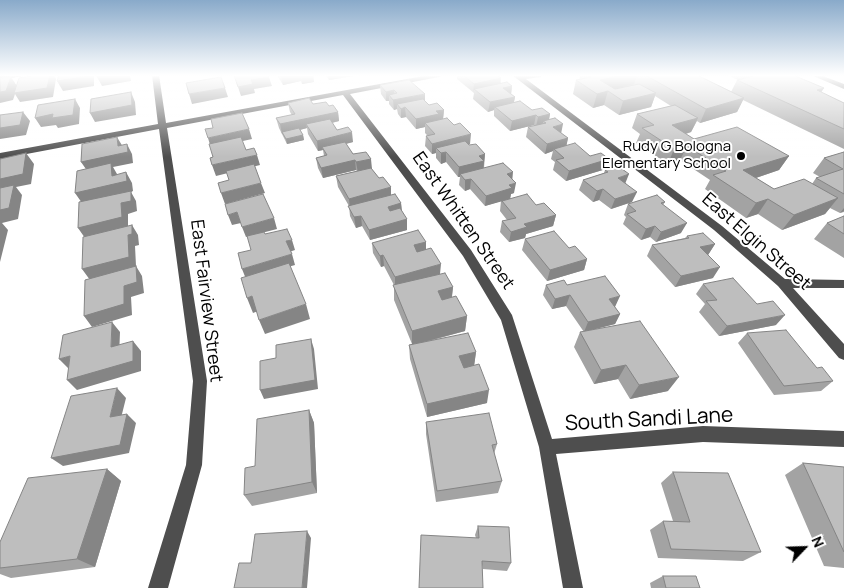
<!DOCTYPE html>
<html>
<head>
<meta charset="utf-8">
<style>
  body { margin:0 }
  #map { position:relative; width:844px; height:588px; overflow:hidden; background:#fff; font-family:Manrope,sans-serif }
  canvas { display:block }
  .north { position:absolute; left:779px; top:523px; width:50px; height:50px; -webkit-text-stroke:4px #fff; paint-order:stroke; rotate:66deg; font-size:14px; font-weight:700; line-height:20px; text-align:center; color:#000 }
  .north::after { content:''; display:block; margin:auto; width:18px; height:22px; background:#000; clip-path:polygon(50% 0,100% 100%,50% 72%,0 100%) }
</style>
</head>
<body>
<div id="map">
<canvas width="844" height="588"></canvas>
<div class="north">N</div>
</div>
<script>
const ctx = document.querySelector('canvas').getContext('2d');
ctx.lineJoin = 'round';
function toPath(rows) {
  const path = new Path2D();
  for (const r of rows) {
    path.moveTo(r[0], r[1]);
    for (let i = 2; i < r.length; i += 2) path.lineTo(r[i], r[i + 1]);
  }
  return path;
}
function paint(path, color) {
  ctx.fillStyle = color;
  ctx.fill(path, 'evenodd');
}
function stroke(path, color, width, dash) {
  ctx.strokeStyle = color;
  ctx.lineWidth = width;
  ctx.lineCap = dash ? 'butt' : 'round';
  ctx.setLineDash(dash || []);
  ctx.stroke(path);
}
function label(font, color, halo, rows, align = 'center') {
  ctx.font = font + ' Manrope,sans-serif';
  ctx.lineWidth = 4;
  ctx.setLineDash([]);
  ctx.textBaseline = 'middle';
  ctx.strokeStyle = halo;
  ctx.fillStyle = color;
  for (const [text, x, y, turn = 0] of rows) {
    ctx.save();
    ctx.translate(x, y);
    ctx.rotate((+turn || 0) * Math.PI / 180);
    ctx.textAlign = isNaN(turn) ? turn : align;
    if (halo) ctx.strokeText(text, 0, 0);
    ctx.fillText(text, 0, 0);
    ctx.restore();
  }
}
paint(toPath([
  [10,75,29,75,0,80,0,76,10,75],
  [152,75,159,75,166,123,429,75,442,75,439,77,350,94,471,250,512,315,552,439,703,426,844,431,844,447,703,442,556,454,583,588,563,588,539,447,501,320,463,256,343,95,167,128,207,381,202,465,168,588,148,588,186,465,193,381,159,129,0,159,0,153,158,124,152,75],
  [512,75,541,75,541,77,526,79,722,226,785,279,844,280,844,288,793,288,844,344,844,360,839,358,778,286,714,230,512,75],
  [811,75,820,75,844,84,844,89,811,75]
]), '#4e4e4e');
paint(toPath([
  [277,75,313,75,314,82,302,84,301,81,283,85],
  [325,75,360,75,329,80],
  [457,75,497,75,501,83,512,86,511,94,515,97,514,102,532,110,550,114,549,120,561,133,568,138,566,146,590,156,609,159,606,169,566,181,553,170,555,162,551,159,553,151,545,154,526,137,528,127,535,126,534,125,510,131,494,116,494,110,488,112,473,99,474,93,457,79],
  [581,75,697,75,731,92,737,80,738,80,728,75,793,75,821,93,844,103,844,149,743,100,737,112,700,123,697,121,691,132,686,134,694,139,789,156,779,170,756,178,774,189,812,184,816,178,820,177,813,173,824,158,844,152,844,212,840,213,830,208,825,214,782,230,758,214,746,218,705,189,710,180,680,160,668,164,636,143,640,134,632,128,637,114,671,106,655,96,651,107,619,115,604,105,593,108,573,94,576,80,579,80],
  [380,85,425,101,429,105,444,110,443,119,470,144,468,145,485,154,484,168,512,179,514,193,511,194,510,199,536,205,556,215,553,226,526,234,525,238,509,242,500,232,502,221,507,220,500,211,501,201,485,206,470,189,465,191,459,185,460,177,458,177,446,162,441,164,436,158,436,153,432,154,425,146,426,136,428,136,425,133,425,127,416,129,406,117,401,118,398,114,397,109,394,110,389,104,389,101,386,101,381,94],
  [288,103,329,106,338,112,339,121,332,123,337,130,353,142,346,144,353,154,371,159,371,168,391,195,401,203,402,211,407,230,370,240,362,226,356,228,350,216,349,206,338,187,336,176,357,171,356,170,323,178,318,168,316,158,324,156,323,150,318,151,308,134,307,128,300,130,303,135,304,140,287,144,279,128,276,118,292,115,290,112],
  [605,170,626,183,632,202,611,209,599,200,593,202,579,190,583,180,604,173],
  [665,202,663,205,681,233,656,242,650,237,641,240,623,224,626,217,624,215,628,204],
  [844,216,844,258,814,239,827,223],
  [687,236,715,244,708,255,713,278,675,287,647,256,652,245,685,238],
  [525,239,569,248,587,259,584,270,547,281,522,250],
  [426,242,426,250,440,274,453,287,452,297,467,316,465,331,426,342,476,352,474,365,487,403,427,417,410,359,409,345,412,344,394,300,394,285,384,266,381,267,373,253,372,243],
  [703,284,757,304,776,325,719,336,699,312,705,304,696,294],
  [546,285,567,285,615,307,620,314,615,324,587,331,668,391,630,399,618,379,594,384,574,347,580,332,584,332,566,306,552,309,543,295],
  [747,333,817,368,833,381,821,391,774,395,738,343],
  [309,410,314,423,317,493,252,506,244,495,255,466],
  [426,422,497,444,494,454,502,481,498,493,436,502,426,434],
  [803,463,844,467,844,568,824,566,785,475],
  [107,469,121,481,95,567,11,578,0,574,0,542],
  [673,472,761,552,743,561,658,558,650,530,663,521,673,521,661,483],
  [478,526,511,563,507,571,483,569,476,538,475,535],
  [663,576,700,588,651,588,650,583]
]), '#a3a3a3');
paint(toPath([
  [50,75,54,75,56,79,53,97,20,102,15,94,13,100,0,103,0,92,11,77,17,86],
  [89,75,94,75,94,86,63,91,57,81],
  [112,75,130,75,131,81,102,86,97,77],
  [286,75,300,75,301,81,283,85,281,76],
  [301,75,313,75,314,82,302,84],
  [328,75,360,75,329,80],
  [623,75,637,75,634,84,596,94,600,80],
  [269,77,272,86,254,89,255,93,241,96,238,87,251,80],
  [501,78,500,87,474,89,473,93,474,84],
  [512,86,511,95,503,88],
  [225,88,228,97,192,104,189,94],
  [824,88,815,102,817,90],
  [394,90,394,99,389,95,389,101,386,101,386,92],
  [608,91,604,105,593,108,597,94],
  [131,92,135,102,136,115,95,122,90,113],
  [656,93,651,107,619,115,623,101],
  [425,94,425,103,397,104,397,109,394,110,393,100],
  [515,97,513,106,495,107,494,110,488,112,490,102],
  [744,98,737,112,700,123,706,109],
  [75,99,80,108,79,124,58,128,56,125,41,127,35,118],
  [405,107,406,117,401,118,401,109],
  [444,110,443,119,425,123,425,127,416,129,416,119,436,111],
  [23,112,30,121,26,135,0,139,0,128],
  [338,112,339,121,309,128,306,124,307,128,283,134,282,132,283,134,282,134,280,124],
  [550,114,548,124,543,121,543,125,536,127,538,117],
  [536,115,534,125,510,131,512,121],
  [698,118,691,132,666,139,672,125],
  [563,124,561,134,553,127],
  [249,129,252,139,211,148,208,138],
  [352,132,353,142,324,149,322,147,323,150,318,151,317,141],
  [471,134,470,144,440,152,436,148,436,153,432,154,432,144],
  [303,135,304,140,287,144,286,139],
  [117,137,123,147,127,144,132,154,133,163,113,167,117,174,118,183,126,172,132,183,133,191,131,192,136,201,137,211,128,214,128,228,85,238,78,228,82,203,75,193,88,172,81,162,118,146],
  [568,138,566,148,554,149,553,151,545,154,547,144],
  [687,146,680,160,668,164,674,149],
  [446,152,446,162,441,164,441,153],
  [26,153,34,164,31,184,16,187,22,195,18,219,2,223,8,230,0,262,0,179],
  [485,154,483,171,460,174,460,177,458,177,459,167,479,156],
  [257,155,260,165,216,176,212,165],
  [789,156,779,170,735,185,743,170],
  [371,159,372,169,358,173,356,162],
  [609,159,606,169,566,181,569,171],
  [355,160,356,170,323,178,321,168],
  [513,172,512,183,507,174],
  [629,174,625,184,618,178],
  [471,179,470,189,465,191,465,180],
  [261,183,265,193,225,204,221,193],
  [516,183,514,193,511,194,510,199,485,206,486,196,509,185],
  [391,187,391,198,350,209,349,199],
  [603,189,599,200,593,202,597,191],
  [637,192,632,202,611,209,615,199],
  [838,198,825,214,782,230,794,215],
  [768,199,758,214,746,218,756,203],
  [401,203,402,214,389,217,388,207],
  [844,208,844,211,840,213],
  [237,212,241,223,232,225,228,215],
  [556,215,553,226,526,234,525,238,509,242,511,232,524,224],
  [361,216,362,226,356,228,354,217],
  [274,218,277,229,246,237,242,227],
  [407,219,407,230,370,240,369,230],
  [687,223,681,233,656,242,661,232],
  [132,225,138,235,139,245,135,246,136,266,142,276,144,293,131,297,132,315,92,327,84,316,90,280,82,269,128,235],
  [655,226,650,237,641,240,646,229],
  [292,240,295,250,289,252,286,241],
  [426,242,426,252,414,256,414,245],
  [715,244,708,255,694,258,700,247],
  [292,254,295,265,246,279,242,269],
  [383,255,384,266,381,267,380,256],
  [587,259,584,270,547,281,550,270],
  [441,264,440,274,395,288,395,277],
  [720,267,713,278,675,287,681,276],
  [453,287,451,303,437,306,438,291],
  [570,295,566,306,552,309,555,299],
  [252,296,258,311,253,313,247,298],
  [620,296,615,307,605,309,609,299],
  [306,304,310,319,265,334,259,320],
  [620,314,615,324,584,332,588,322],
  [785,315,776,325,719,336,727,326],
  [467,316,465,331,412,345,412,331],
  [112,322,120,332,119,357,111,347],
  [311,339,314,349,318,389,264,399,260,390],
  [133,341,141,351,141,371,77,390,67,380],
  [476,352,474,367,458,371,459,356],
  [70,356,69,369,59,359],
  [626,365,618,379,594,384,601,370],
  [679,377,668,391,630,399,639,385],
  [117,388,126,398,119,426,110,417],
  [489,390,487,403,427,417,427,404],
  [309,410,314,423,317,493,312,482],
  [127,414,136,423,129,453,63,466,51,458],
  [107,469,121,481,95,567,77,559],
  [307,531,311,538,307,588,302,588]
]), '#858585');
const building = toPath([
  [33,75,50,75,47,88,14,93,19,78,32,76,33,75],
  [59,75,89,75,89,76,57,81,59,75],
  [97,75,112,75,97,77,97,75],
  [234,75,268,75,269,77,251,80,253,84,238,87,234,75],
  [463,75,497,75,501,78,474,84,463,75],
  [586,75,623,75,600,80,615,89,639,84,656,93,623,101,608,91,597,94,576,80,591,77,586,75],
  [645,75,697,75,744,98,706,109,645,75],
  [758,75,793,75,824,88,817,90,844,103,844,129,737,80,758,75],
  [11,77,6,91,0,92,0,78,11,77],
  [221,77,225,88,189,94,186,83,221,77],
  [409,80,425,94,393,100,389,95,397,93,394,90,386,92,380,85,409,80],
  [507,82,512,86,503,88,515,97,490,102,474,89,507,82],
  [131,92,132,105,90,113,91,99,131,92],
  [309,98,313,104,326,102,329,106,333,105,338,112,280,124,276,118,295,114,288,103,309,98],
  [75,99,73,115,52,118,53,114,35,118,38,105,75,99],
  [423,99,429,105,437,103,444,110,436,111,439,114,416,119,405,107,401,109,397,104,423,99],
  [520,101,532,110,542,108,550,114,538,117,536,115,512,121,495,107,520,101],
  [675,105,698,118,672,125,694,139,737,127,789,156,743,170,774,189,804,179,838,198,794,215,768,199,756,203,713,175,726,171,687,146,674,149,642,128,654,125,637,114,675,105],
  [23,112,20,125,0,128,0,115,23,112],
  [242,113,249,129,208,138,205,129,213,128,211,119,242,113],
  [447,118,454,125,460,123,471,134,432,144,426,136,435,134,425,123,447,118],
  [555,118,563,124,553,127,568,138,547,144,528,127,546,123,543,121,555,118],
  [330,119,337,130,348,127,352,132,317,141,306,124,330,119],
  [299,128,303,135,286,139,282,132,299,128],
  [117,137,118,146,127,144,128,152,81,162,82,144,117,137],
  [241,137,246,150,254,148,257,155,212,165,210,158,213,157,209,144,241,137],
  [465,141,469,145,476,144,485,154,479,156,484,161,459,167,446,152,441,153,436,148,465,141],
  [345,142,353,154,366,152,371,159,356,162,355,160,321,168,316,158,327,155,322,147,345,142],
  [575,143,590,156,601,153,609,159,569,171,556,160,564,158,554,149,575,143],
  [844,152,844,194,816,178,843,169,824,158,844,152],
  [26,153,23,174,0,179,0,159,26,153],
  [111,163,112,176,126,172,127,181,75,193,77,171,111,163],
  [503,163,513,172,507,174,516,183,509,185,512,188,486,196,471,179,465,180,460,174,503,163],
  [254,164,261,183,221,193,218,183,229,180,226,171,254,164],
  [618,166,629,174,618,178,637,192,615,199,603,189,597,191,583,180,608,172,605,170,618,166],
  [371,168,379,178,383,177,391,187,349,199,336,176,371,168],
  [14,185,9,208,0,210,0,188,14,185],
  [131,191,131,201,121,203,122,217,78,228,79,202,131,191],
  [263,194,274,218,242,227,237,212,228,215,225,204,263,194],
  [395,194,401,203,388,207,390,211,400,208,407,219,369,230,361,216,354,217,348,206,395,194],
  [527,194,536,205,544,203,556,215,524,224,527,227,511,232,502,221,516,218,502,201,527,194],
  [657,195,665,202,661,203,687,223,661,232,655,226,646,229,627,214,636,211,628,204,657,195],
  [844,216,844,234,827,223,844,216],
  [132,225,132,234,128,235,129,257,82,269,83,237,132,225],
  [287,229,292,240,286,241,292,254,242,269,238,253,251,250,247,236,264,232,265,234,287,229],
  [418,230,426,242,414,245,417,252,431,248,441,264,395,277,383,255,380,256,372,243,418,230],
  [554,231,569,248,575,246,587,259,550,270,525,239,554,231],
  [703,233,715,244,700,247,720,267,681,276,652,245,689,238,687,236,703,233],
  [289,263,306,304,259,320,252,296,247,298,241,278,289,263],
  [136,266,137,282,124,286,124,304,84,316,85,280,136,266],
  [445,273,453,287,438,291,442,300,456,296,467,316,412,331,393,285,445,273],
  [605,276,620,296,609,299,620,314,588,322,570,295,555,299,546,285,564,280,567,285,605,276],
  [733,278,757,304,773,301,785,315,727,326,706,301,717,300,703,284,733,278],
  [640,321,679,377,639,385,626,365,601,370,580,332,640,321],
  [112,322,111,347,133,341,133,361,67,380,70,356,59,359,63,335,112,322],
  [786,330,817,368,822,367,833,381,784,386,747,333,786,330],
  [468,333,476,352,459,356,464,368,479,364,489,390,427,404,409,345,468,333],
  [311,339,315,380,260,390,260,361,276,358,276,345,311,339],
  [117,388,110,417,127,414,120,445,51,458,71,396,117,388],
  [309,410,312,482,244,495,245,468,255,466,257,419,309,410],
  [489,413,497,444,492,445,502,481,437,491,426,422,489,413],
  [803,463,844,467,844,552,803,463],
  [107,469,77,559,0,568,0,542,28,478,107,469],
  [673,472,728,473,761,552,671,549,663,521,690,522,673,472],
  [478,526,509,527,511,563,482,561,483,588,419,588,421,535,479,538,478,526],
  [307,531,302,588,234,588,239,563,251,563,255,534,307,531],
  [663,576,696,576,700,588,666,588,663,576]
]);
paint(building, '#bebebe');
stroke(building, '#858585', 1);
const sky = ctx.createLinearGradient(0, 0, 0, 157);
sky.addColorStop(0, '#89aaca');
sky.addColorStop(0.48, '#fff');
sky.addColorStop(1, '#ffffff00');
ctx.fillStyle = sky;
ctx.fillRect(0, 0, 844, 157);
for (const [x, y, r, color] of [
  [741,156,5,"#000"]
]) {
  const dot = new Path2D();
  dot.arc(x, y, r, 0, 2 * Math.PI);
  ctx.fillStyle = color;
  ctx.fill(dot);
  stroke(dot, '#fff', 2);
}
label('15px', '#000', '#fff', [
  ["Rudy G Bologna",731,147],
  ["Elementary School",731,164]
], 'right');
label('18px', '#000', '#fff', [
  ["East Whitten Street",463,221,55],
  ["East Elgin Street",756,242,41],
  ["East Fairview Street",206,301,83]
]);
label('21px', '#000', '#fff', [
  ["South Sandi Lane",649,420,-3]
]);
</script>
</body>
</html>
